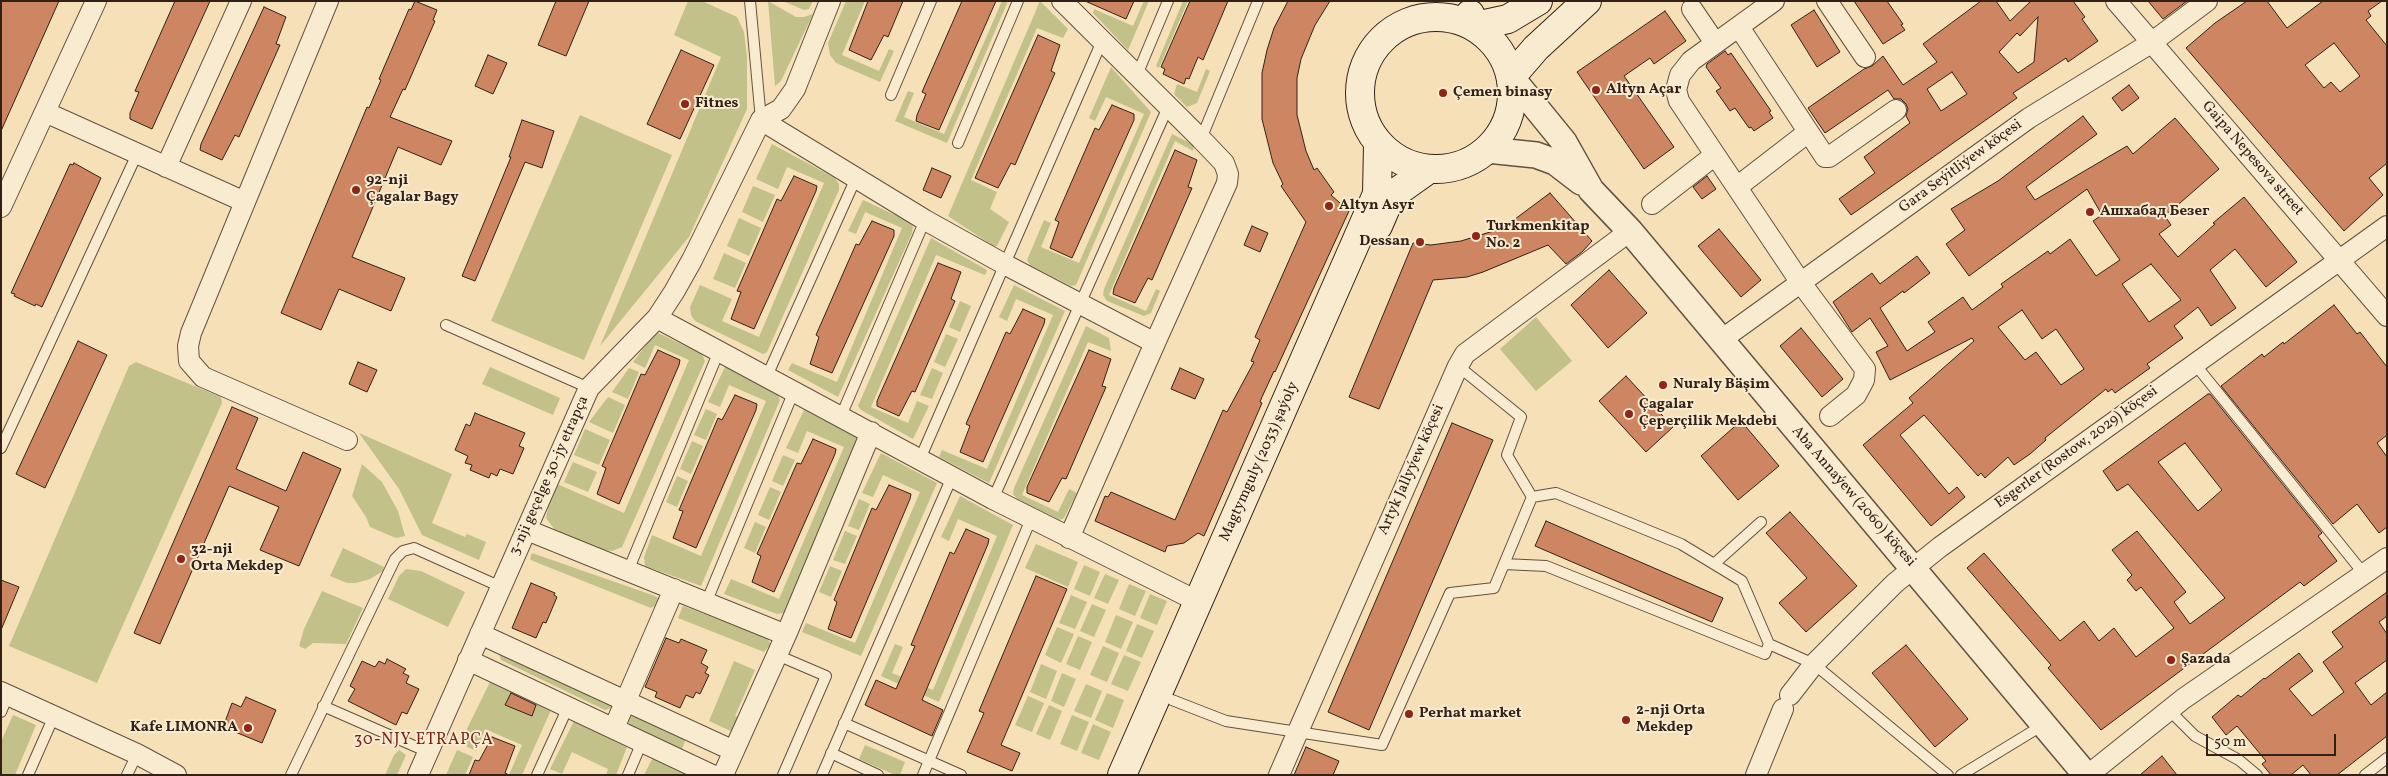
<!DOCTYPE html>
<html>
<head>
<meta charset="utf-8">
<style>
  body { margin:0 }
  #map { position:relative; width:2388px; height:776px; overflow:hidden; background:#f5e0b7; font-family:Vollkorn,serif }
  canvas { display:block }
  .frame { position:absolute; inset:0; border:2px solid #332117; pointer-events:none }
  .scale { position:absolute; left:2206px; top:734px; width:130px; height:22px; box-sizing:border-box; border:2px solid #332117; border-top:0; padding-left:6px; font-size:15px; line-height:18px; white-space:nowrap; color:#332117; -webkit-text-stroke:4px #f8ebd0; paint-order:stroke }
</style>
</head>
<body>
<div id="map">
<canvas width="2388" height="776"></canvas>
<div class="frame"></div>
<div class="scale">50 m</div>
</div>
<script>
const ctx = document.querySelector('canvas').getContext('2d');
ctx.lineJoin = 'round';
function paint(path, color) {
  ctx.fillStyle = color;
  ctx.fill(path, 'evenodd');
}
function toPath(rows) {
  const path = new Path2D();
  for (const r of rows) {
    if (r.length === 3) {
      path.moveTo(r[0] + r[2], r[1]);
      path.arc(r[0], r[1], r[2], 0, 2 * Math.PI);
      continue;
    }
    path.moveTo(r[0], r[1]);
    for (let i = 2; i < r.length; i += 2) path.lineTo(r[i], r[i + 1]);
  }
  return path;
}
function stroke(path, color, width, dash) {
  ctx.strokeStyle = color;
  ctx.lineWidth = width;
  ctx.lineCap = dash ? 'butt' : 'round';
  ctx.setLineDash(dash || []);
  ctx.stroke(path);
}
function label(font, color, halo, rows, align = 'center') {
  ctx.font = font + ' Vollkorn,serif';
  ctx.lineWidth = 4;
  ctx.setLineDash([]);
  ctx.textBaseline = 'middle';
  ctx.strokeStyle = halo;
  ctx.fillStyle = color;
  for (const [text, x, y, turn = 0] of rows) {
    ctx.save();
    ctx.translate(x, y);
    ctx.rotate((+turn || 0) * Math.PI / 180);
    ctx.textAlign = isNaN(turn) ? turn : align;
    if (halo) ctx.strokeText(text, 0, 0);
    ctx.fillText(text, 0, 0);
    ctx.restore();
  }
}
paint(toPath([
  [688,1,702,1,737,17,744,32,747,57,747,109,689,237,600,346,721,57,674,35],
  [768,1,796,17,804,17,813,14,781,81,775,86],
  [783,1,813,1,809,9,804,10],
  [846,1,865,1,842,55,879,71,889,49,894,51,880,82,836,63,830,55,828,43],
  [1002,1,1008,1,947,143,895,121,908,91,914,93,904,117,944,134],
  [1040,1,1068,29,1063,38,1037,28,971,180,997,192,990,209,1009,222,997,246,993,246,948,216],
  [1144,1,1149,1,1128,50,1093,13,1094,9,1133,26],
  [1183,1,1188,1,1159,68,1156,66],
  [1111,67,1151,112,1076,285,1071,286,1030,265,1027,260,1044,220,1051,223,1041,247,1079,263,1144,114,1106,97,1095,121,1089,118],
  [1206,69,1210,71,1197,103,1187,107,1174,94,1177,84,1197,92],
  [580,115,672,155,584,360,491,321],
  [1172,134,1194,145,1193,151,1175,141,1109,295,1146,311,1156,289,1160,291,1151,313,1144,316,1107,301,1103,295,1104,289],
  [772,144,835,178,839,184,839,190,767,352,763,354,695,321,691,315,690,307,700,285,732,299,722,321,759,337,824,183,787,167,778,189,756,179],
  [753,186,775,195,763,222,742,212],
  [863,200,908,221,913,227,912,233,838,397,788,370,792,363,837,382,902,228,865,212,856,234,848,231],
  [739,218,761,228,749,256,727,246],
  [931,238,987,270,985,275,936,255,871,407,908,423,917,401,929,406,913,439,861,410,858,406],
  [724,253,746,263,735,288,713,279],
  [1014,285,1065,311,989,483,939,457,942,450,987,469,1053,315,1016,299,1007,321,999,317],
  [960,301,971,306,960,332,949,327],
  [1536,317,1572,361,1536,391,1500,349],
  [1086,326,1109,338,1111,351,1088,342,1022,495,1058,512,1069,489,1077,493,1064,518,1060,520,1017,499,1013,494,1014,488],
  [656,332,702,354,705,361,622,547,612,551,600,550,555,530,546,518,549,502,557,484,624,513,689,360,655,345,645,368,633,362],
  [946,334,958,339,945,367,934,362],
  [136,362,221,397,222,403,97,683,9,646,129,366],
  [490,367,560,398,553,415,482,384],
  [725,367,777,393,780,400,701,586,645,566,644,557,652,535,701,556,766,401,729,385,720,407,708,402],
  [629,368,639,372,628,399,612,392],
  [932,368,943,373,932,399,920,395],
  [608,397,625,405,613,433,589,422],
  [706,409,717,414,706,440,694,435],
  [804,410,858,438,784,613,777,614,724,594,731,579,779,599,844,447,807,431,798,453,786,448],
  [585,429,610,440,599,465,574,455],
  [359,433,452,474,432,523,465,537,467,534,486,542,479,560,422,535,399,489],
  [692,441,703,446,691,474,680,469],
  [881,453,937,483,861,656,802,632,806,623,855,643,920,492,883,475,873,497,862,493],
  [783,455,795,460,783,486,772,481],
  [573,462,597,472,588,492,564,482],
  [362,464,382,482,398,511,405,536,396,538,370,527,366,517,352,496],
  [677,476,688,481,677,507,666,502],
  [770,487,781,492,769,520,758,515],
  [960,496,1013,525,939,702,881,676,895,644,903,647,892,673,933,690,997,536,958,519,949,541,941,537],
  [859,499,870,504,859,530,848,526],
  [755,522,766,527,755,553,744,548],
  [845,531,857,536,845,564,833,560],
  [1036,544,1078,562,1068,587,1025,568],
  [343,548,384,567,383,571,370,579,356,583,347,583,330,576],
  [532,553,655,596,658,598,657,605,651,608,533,561,530,559],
  [1084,565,1100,572,1090,596,1074,589],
  [830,566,842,571,831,597,819,592],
  [406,569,421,571,465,592,448,627,388,599,399,576],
  [1105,574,1119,580,1108,604,1094,598],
  [1129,584,1146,591,1135,616,1119,609],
  [322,591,363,608,346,644,313,643,305,649,299,646,304,629],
  [1150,594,1167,601,1157,625,1140,618],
  [1071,595,1087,602,1075,629,1059,623],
  [1092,604,1106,610,1094,637,1080,631],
  [683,606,767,638,771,644,764,652,678,618],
  [1116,615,1133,622,1121,649,1105,642],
  [1137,624,1154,631,1142,658,1126,651],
  [1057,627,1074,634,1061,663,1045,655],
  [1078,636,1092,642,1080,670,1066,664],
  [1103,646,1119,653,1107,682,1090,675],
  [501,652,613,705,611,708,605,710,501,660,499,654],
  [1124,655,1141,662,1128,691,1111,684],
  [734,661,755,670,735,716,740,718,733,732,709,721],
  [1041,664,1057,671,1046,699,1030,692],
  [1062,673,1076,679,1064,707,1051,701],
  [490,682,551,710,522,775,509,775,522,745,485,729,476,751,460,743],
  [1086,684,1102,691,1091,718,1074,711],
  [1107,693,1124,700,1113,728,1095,720],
  [1028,696,1044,703,1032,732,1015,725],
  [1049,705,1062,711,1050,740,1036,734],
  [629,713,676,728,685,741,682,749,630,725,627,719],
  [13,715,36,725,15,775,1,775,1,742],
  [1072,715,1089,722,1077,751,1060,744],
  [574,721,627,747,616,775,606,775,608,769,572,752,562,774,550,769],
  [1093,724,1111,732,1099,760,1081,753],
  [865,745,905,762,900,775,895,775,859,759],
  [399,750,406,755,397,775,385,775,394,755],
  [457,750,473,757,465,775,446,775],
  [652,759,655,759,688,775,644,775]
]), '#c2c18a');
const building = toPath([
  [1,1,59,1,1,131,1,1],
  [175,1,210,1,152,129,130,119,130,113,139,92,135,91,175,1],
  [415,1,437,10,433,20,435,21,405,90,403,89,390,117,452,141,441,165,398,147,352,257,405,278,391,311,339,289,321,330,281,313,367,107,369,108,381,80,379,79,409,9,411,10,415,1],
  [556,1,589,1,566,56,538,45,556,1],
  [868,1,903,1,888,37,884,35,871,60,849,50,868,1],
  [962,1,996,1,939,130,916,121,917,115,926,94,922,92,962,1],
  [1085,1,1134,1,1126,19,1085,1],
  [1190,1,1228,1,1203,60,1198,57,1189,79,1186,78,1184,84,1163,74,1165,69,1161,67,1190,1],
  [1288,1,1330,1,1315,25,1301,59,1297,78,1297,115,1306,151,1314,170,1317,168,1334,192,1331,195,1349,211,1275,372,1274,371,1262,397,1260,402,1262,403,1204,536,1198,533,1184,543,1167,546,1165,552,1095,521,1105,496,1108,497,1111,492,1175,520,1223,410,1227,412,1254,362,1251,361,1260,340,1255,337,1306,222,1281,186,1283,184,1273,163,1262,119,1262,73,1267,50,1274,28,1288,1],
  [1854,1,1887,1,1903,24,1901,25,1905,30,1883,44,1854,1],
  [1981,1,1996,1,2010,21,2031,1,2073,1,2085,17,2082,19,2098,41,2068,62,2066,58,2013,93,2017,98,1851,215,1839,199,1875,173,1864,157,1910,123,1906,116,1908,109,1906,104,1901,99,1894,99,1888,90,1825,133,1808,108,1864,69,1872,66,1883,56,1903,85,1937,62,1923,44,1981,1],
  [2038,17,2034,62,2018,73,1999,52,2017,33,2020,36,2038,17],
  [1952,72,1967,94,1941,111,1927,89,1952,72],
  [2148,1,2187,1,2163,19,2148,1],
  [2247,1,2267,1,2287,28,2323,1,2382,1,2368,11,2371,16,2366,20,2387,46,2387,163,2369,178,2383,195,2344,231,2186,48,2215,23,2247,1],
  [2334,43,2360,76,2340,92,2331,82,2324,88,2305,65,2334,43],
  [264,7,286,17,276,44,280,45,239,137,235,135,222,160,200,150,201,144,264,7],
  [1814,10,1840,52,1817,67,1791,25,1814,10],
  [1665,11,1686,41,1654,64,1650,58,1624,76,1674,147,1644,169,1577,72,1665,11],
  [1038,35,1060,45,1051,71,1055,73,1015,165,1011,163,998,188,975,178,1038,35],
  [681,50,714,65,680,139,647,124,681,50],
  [1725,51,1728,55,1731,53,1771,111,1769,112,1773,118,1754,131,1751,127,1749,128,1735,108,1730,111,1716,91,1721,88,1706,67,1707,64,1725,51],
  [488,55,507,63,493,94,475,86,488,55],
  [2129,85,2139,98,2122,111,2112,98,2129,85],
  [1112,105,1134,114,1134,120,1072,258,1050,248,1059,222,1055,220,1095,128,1099,130,1112,105],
  [2083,116,2097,134,2026,187,2035,200,2127,146,2133,154,2175,118,2219,169,2165,216,2171,225,2159,234,2178,257,2215,224,2213,223,2244,197,2297,262,2266,287,2235,249,2210,270,2236,308,2211,326,2198,307,2174,326,2183,338,2147,364,2150,368,2115,393,2112,389,2108,392,2106,389,2045,438,2046,440,2030,454,2014,465,2008,457,1985,478,1981,473,1978,476,1924,415,1900,435,1949,494,1957,487,1965,497,1931,526,1863,445,1913,403,1909,398,1974,341,1972,338,1890,380,1876,352,1888,346,1870,318,1852,332,1833,302,1872,273,1880,284,1917,256,1930,273,1904,293,1903,291,1880,308,1907,351,1935,332,1928,322,1963,297,1972,310,2003,287,2001,284,2048,251,2050,254,2070,239,2096,276,2120,260,2093,221,2102,215,2087,189,1969,276,1946,244,1965,230,1951,209,1998,181,2083,116],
  [2151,264,2181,300,2149,322,2122,284,2151,264],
  [2022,310,2042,339,2056,329,2084,369,2061,385,2036,352,2025,360,1998,327,2022,310],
  [522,120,554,131,542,168,525,162,475,281,462,276,511,157,509,157,522,120],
  [1175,150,1197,160,1188,187,1192,188,1152,280,1148,278,1135,303,1113,294,1114,288,1175,150],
  [74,163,101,178,42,307,36,304,35,306,14,296,15,294,11,293,70,164,73,165,74,163],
  [932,168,951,176,941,198,923,190,932,168],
  [794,176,817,186,816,191,754,329,731,319,741,292,737,291,777,199,781,201,794,176],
  [1707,176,1716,189,1702,199,1693,187,1707,176],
  [1550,193,1592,241,1582,252,1566,264,1548,245,1483,272,1467,277,1433,280,1379,409,1349,397,1413,243,1431,245,1461,241,1503,228,1550,193],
  [872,221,894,230,894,236,832,373,810,364,819,337,816,335,856,244,859,245,872,221],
  [1252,226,1268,233,1260,252,1244,245,1252,226],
  [1719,229,1761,280,1741,297,1698,246,1719,229],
  [938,263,961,272,951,299,955,301,915,392,912,391,899,416,877,406,877,401,938,263],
  [1609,270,1647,313,1608,348,1571,305,1609,270],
  [2334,305,2357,334,2360,332,2387,367,2387,435,2377,443,2387,457,2387,527,2379,533,2357,504,2333,524,2221,386,2262,354,2264,357,2283,342,2284,344,2334,305],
  [1023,309,1045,319,1044,324,983,462,960,452,970,426,966,424,1006,332,1010,334,1023,309],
  [1801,328,1843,379,1822,397,1780,346,1801,328],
  [78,341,107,355,45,488,16,474,78,341],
  [658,350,680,360,679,365,619,504,597,494,606,468,602,466,641,374,645,375,658,350],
  [1089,350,1111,359,1102,386,1106,387,1066,479,1062,478,1049,502,1027,493,1027,487,1089,350],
  [358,362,377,370,367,392,349,384,358,362],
  [1180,368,1204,379,1195,399,1171,389,1180,368],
  [1626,376,1673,427,1646,452,1599,401,1626,376],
  [2208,394,2210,394,2322,533,2318,536,2337,561,2304,586,2300,582,2101,730,2048,668,2051,665,1967,568,1984,553,2060,641,2084,621,2099,641,2114,628,2136,657,2174,628,2141,587,2136,591,2127,580,2132,575,2112,550,2137,531,2186,592,2174,602,2190,624,2225,598,2128,484,2117,491,2103,471,2208,394],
  [2185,443,2222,490,2198,511,2158,462,2185,443],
  [735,395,757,404,756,410,696,548,673,538,683,511,679,510,718,418,722,420,735,395],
  [232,407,258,418,236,469,286,491,303,452,341,469,299,566,260,550,279,507,229,486,160,644,134,633,232,407],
  [475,413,525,433,519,446,524,448,513,474,500,469,497,476,491,473,489,478,470,470,472,465,465,463,468,456,455,450,466,424,470,426,475,413],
  [1741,421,1779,466,1738,500,1701,456,1741,421],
  [1452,423,1493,440,1369,730,1328,712,1452,423],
  [813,439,836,449,835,454,774,592,752,582,761,556,757,554,797,463,801,464,813,439],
  [889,485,911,494,910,499,851,638,828,629,837,602,834,600,872,508,876,510,889,485],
  [1790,512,1857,586,1806,632,1779,603,1807,578,1766,533,1790,512],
  [1546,521,1723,598,1712,622,1535,546,1546,521],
  [966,529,989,539,988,544,922,700,943,710,932,736,865,705,876,680,896,689,915,646,911,645,950,552,954,554,966,529],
  [1036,576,1067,589,1001,745,1020,753,1012,771,967,752,984,713,979,711,1036,576],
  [1,580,19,587,1,630,1,580],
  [531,583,555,593,554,595,557,597,546,623,543,622,536,638,512,628,531,583],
  [2387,592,2387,616,2379,622,2387,634,2387,660,2355,683,2371,705,2387,692,2387,736,2337,775,2311,775,2303,765,2291,775,2271,775,2262,764,2266,761,2237,726,2226,735,2212,717,2238,695,2241,697,2264,678,2265,679,2299,653,2313,671,2289,689,2312,716,2344,692,2323,662,2343,647,2332,632,2387,592],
  [666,638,679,643,681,639,707,650,701,663,708,667,705,673,709,675,700,694,696,692,693,698,686,695,680,708,655,697,657,692,645,687,666,638],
  [1906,645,1968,719,1935,747,1872,673,1906,645],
  [387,659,406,669,403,673,409,676,406,683,419,689,407,714,402,712,396,725,348,701,355,689,350,686,362,661,375,667,379,661,385,664,387,659],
  [511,693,536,705,532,716,505,705,511,693],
  [246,697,276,710,262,743,223,727,232,703,241,707,246,697],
  [492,737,515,746,505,773,509,775,469,775,475,760,479,761,492,737],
  [1306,747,1339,761,1333,775,1294,775,1306,747],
  [2162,756,2177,775,2140,775,2162,756]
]);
paint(building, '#ce8662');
stroke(building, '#332117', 1);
const service = toPath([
  [750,1,761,120],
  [1137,75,1168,1],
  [891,95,931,1],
  [1201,139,1258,1],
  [958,143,1018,1],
  [446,325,589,388],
  [2194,363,2364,574],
  [767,376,856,178],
  [841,416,925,220],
  [1,448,137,154],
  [920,459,1102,41],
  [1532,497,1556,493,1681,544,1742,581,1769,644,1814,664,1948,775],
  [993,499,1168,107],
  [1504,564,1546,566,1765,654,1769,644],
  [1714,564,1761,522],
  [628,571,719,351],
  [706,603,794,391],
  [777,655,826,676,783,775],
  [1172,700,1226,721,1382,745,1450,593,1494,588,1532,497,1507,455,1521,417,1458,366],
  [323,706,428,752],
  [2169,710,2195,736,2239,760,2257,775],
  [1,712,8,695],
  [844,723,961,775],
  [831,753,878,775],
  [28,775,54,716],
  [127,775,137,754],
  [291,775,395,559,403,551,414,548,501,587],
  [537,775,568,707],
  [628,775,642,742],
  [822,775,952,477],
  [923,775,1031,519],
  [1961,775,2043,725],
  [2365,775,2387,758]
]);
const minor = toPath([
  [1062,1,1201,139,1224,163,1228,174,1227,183,1155,343],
  [1774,1,1691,61,1680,75,1676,90,1679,101,1801,283,1865,369,1864,380,1856,395,1830,416],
  [1827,1,1865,57],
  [2116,1,2387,316],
  [1692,9,1715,43],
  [1739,27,1825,157,1829,157,1896,110],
  [45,112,245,202,191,333,188,346,189,361,203,377,347,440],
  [761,120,925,220,1004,264,1155,343,1069,538],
  [761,120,781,109,795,89,830,1],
  [166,167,241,1],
  [1737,187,1807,133],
  [245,202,328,1],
  [1652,204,1715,155],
  [1,207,96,1],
  [657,318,993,499,1199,602],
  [1721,340,2029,118,2151,43,2207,1],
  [527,530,786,635,871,432],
  [480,634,734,751],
  [468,660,712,775],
  [1,692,137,754,176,775],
  [1790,695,1814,664,1895,583,1940,547,2387,226],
  [614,728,674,589],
  [418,775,589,388,657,318,674,292,692,260,761,120],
  [723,775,786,635],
  [1279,775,1458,366,1465,354,1630,231],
  [1756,775,1783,709],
  [2088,775,2183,699,2387,558]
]);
const tertiary = toPath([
  [1511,77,1564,142,1591,190,1630,231,2086,775],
  [1487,150,1536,155,1555,162,1581,182]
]);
const secondary = toPath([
  [1470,14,1476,26,1508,19,1538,1],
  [1436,93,76],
  [1511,77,1536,48,1587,1],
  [1378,226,1391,196,1429,169],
  [1122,775,1377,194,1378,144]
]);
stroke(service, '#64513f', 12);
stroke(minor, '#64513f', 22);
stroke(tertiary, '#64513f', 28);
stroke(secondary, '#332117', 30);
stroke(service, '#f8ebd0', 10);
stroke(minor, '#f8ebd0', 20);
stroke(tertiary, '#f8ebd0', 25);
stroke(secondary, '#f8ebd0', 28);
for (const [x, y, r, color] of [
  [1596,90,5,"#8f2418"],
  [1443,93,5,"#8f2418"],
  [685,104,5,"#8f2418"],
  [356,190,5,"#8f2418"],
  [1329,206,5,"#8f2418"],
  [2090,212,5,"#8f2418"],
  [1476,236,5,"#8f2418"],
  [1420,242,5,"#8f2418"],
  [1663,385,5,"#8f2418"],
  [1629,414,5,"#8f2418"],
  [181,559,5,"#8f2418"],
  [2171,660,5,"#8f2418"],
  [1409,714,5,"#8f2418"],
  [1626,720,5,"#8f2418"],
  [248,728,5,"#8f2418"]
]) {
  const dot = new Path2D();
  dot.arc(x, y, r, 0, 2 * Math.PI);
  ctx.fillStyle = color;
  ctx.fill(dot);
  stroke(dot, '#f8ebd0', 2);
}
label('bold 15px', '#332117', '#f8ebd0', [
  ["Altyn Açar",1606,90],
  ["Çemen binasy",1453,93],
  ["Fitnes",695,104],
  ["92-nji",366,181],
  ["Çagalar Bagy",366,198],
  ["Altyn Asyr",1339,206],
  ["Ашхабад Безег",2100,212],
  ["Turkmenkitap",1486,227],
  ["No. 2",1486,244],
  ["Dessan",1410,242,"right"],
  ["Nuraly Bäşim",1673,385],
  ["Çagalar",1639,405],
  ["Çeperçilik Mekdebi",1639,422],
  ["32-nji",191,550],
  ["Orta Mekdep",191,567],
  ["Şazada",2181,660],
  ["2-nji Orta",1636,711],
  ["Mekdep",1636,728],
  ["Perhat market",1419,714],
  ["Kafe LIMONRA",238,728,"right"]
], 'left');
label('15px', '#332117', '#f8ebd0', [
  ["Gaipa Nepesova street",2252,159,49],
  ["Gara Seýitliýew köçesi",1961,167,-36],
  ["Esgerler (Rostow, 2029) köçesi",2077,448,-36],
  ["Magtymguly (2033) şaýoly",1260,462,-66],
  ["Artyk Jallyýew köçesi",1412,470,-66],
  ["3-nji geçelge 30-jy etrapça",550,476,-66],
  ["Aba Annaýew (2060) köçesi",1853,497,49]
]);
ctx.letterSpacing = '1px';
label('16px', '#7a1f14', '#f8ebd0', [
  ["30-NJY ETRAPÇA",424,741]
]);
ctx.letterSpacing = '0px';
</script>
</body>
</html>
